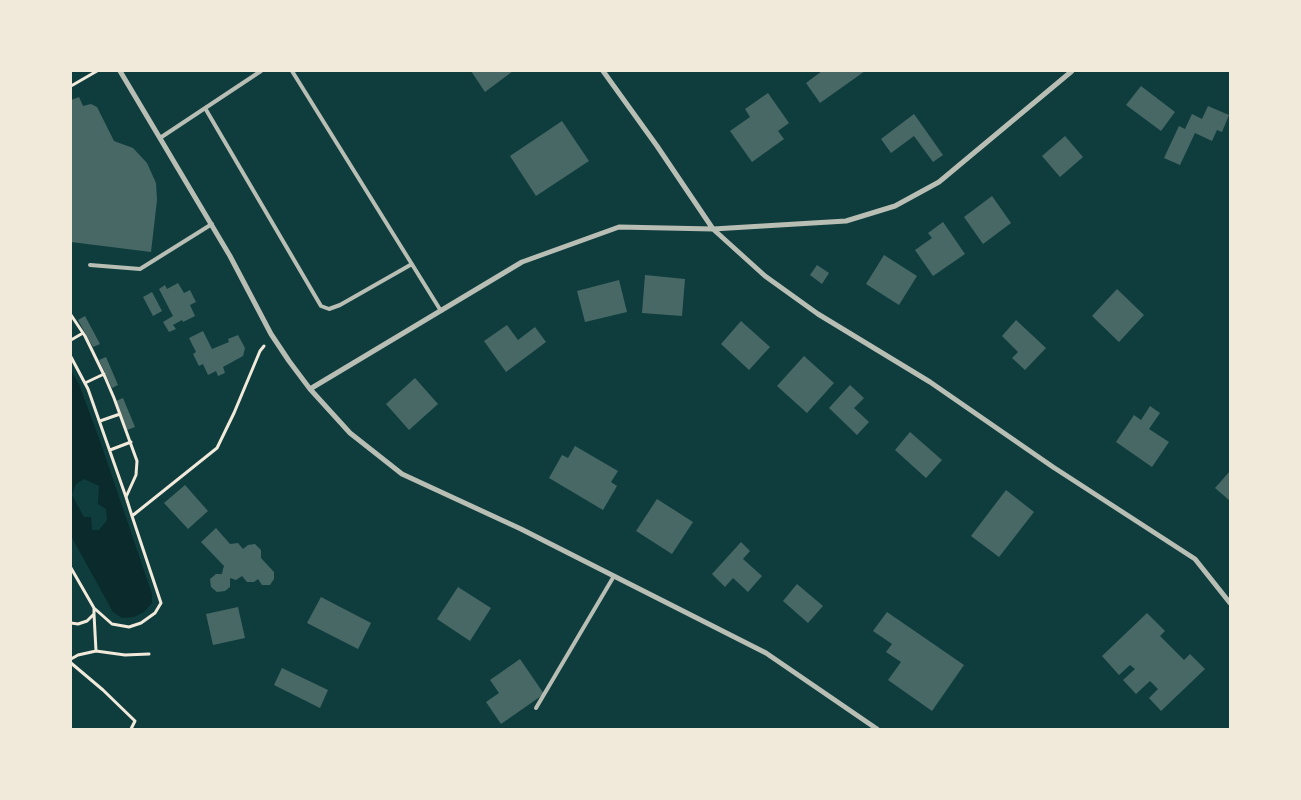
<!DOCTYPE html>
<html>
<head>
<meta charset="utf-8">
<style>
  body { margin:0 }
  #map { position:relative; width:1301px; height:800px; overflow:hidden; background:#0f3d3e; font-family:"IBM Plex Serif",serif }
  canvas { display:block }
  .frame { position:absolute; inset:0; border:72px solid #f1e9da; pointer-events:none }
</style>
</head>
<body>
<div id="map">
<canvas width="1301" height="800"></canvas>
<div class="frame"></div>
</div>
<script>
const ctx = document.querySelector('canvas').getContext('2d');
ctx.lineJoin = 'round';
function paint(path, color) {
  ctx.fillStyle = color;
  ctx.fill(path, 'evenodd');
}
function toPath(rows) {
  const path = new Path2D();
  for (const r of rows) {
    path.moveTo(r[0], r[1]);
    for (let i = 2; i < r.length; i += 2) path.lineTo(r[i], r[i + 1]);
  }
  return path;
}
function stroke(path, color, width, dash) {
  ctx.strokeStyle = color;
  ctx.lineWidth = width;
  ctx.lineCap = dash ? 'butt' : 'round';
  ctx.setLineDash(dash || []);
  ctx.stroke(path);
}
paint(toPath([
  [71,371,79,384,100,441,152,594,152,603,144,612,134,617,122,618,113,612,71,536],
  [84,479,99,486,98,504,106,509,107,520,99,530,92,530,91,517,84,517,72,495,76,484]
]), '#0a2a2b');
paint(toPath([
  [471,71,513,71,485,92],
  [822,71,865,71,820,103,806,83],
  [1141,86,1175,112,1161,131,1126,105],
  [768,93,789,123,778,131,784,139,752,162,730,131,750,117,745,109],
  [79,97,83,106,91,104,97,107,114,141,133,148,147,163,156,183,157,200,151,252,71,242,71,100],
  [1208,106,1229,115,1222,132,1217,130,1212,141,1195,133,1180,165,1164,158,1179,126,1185,129,1192,114,1202,119],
  [914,114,943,155,933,162,914,136,891,153,881,139],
  [562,121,589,161,536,196,510,156],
  [1065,136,1083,157,1060,177,1042,156],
  [992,196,1011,223,983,244,964,217],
  [943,222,965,254,933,276,915,250,932,238,928,233],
  [884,255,917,276,899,305,866,284],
  [817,265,829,273,822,284,810,275],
  [645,275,685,279,682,316,642,313],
  [619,280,627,312,585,322,577,291],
  [178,283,184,293,190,290,196,302,190,305,195,316,183,322,182,320,173,325,176,329,169,332,163,322,173,316,159,289,165,285,167,289],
  [1117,289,1144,315,1119,342,1092,316],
  [152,292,162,311,153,316,143,297],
  [85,316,100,344,93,347,78,320],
  [1016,320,1046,348,1025,370,1012,358,1018,352,1002,336],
  [741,321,770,347,749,370,721,344],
  [507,325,518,340,535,327,546,342,506,372,484,341],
  [203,331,212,349,229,342,228,339,238,335,245,348,243,356,223,367,225,373,218,376,216,371,208,375,203,364,199,366,193,354,196,352,189,338],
  [804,356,834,383,807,413,777,386],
  [106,357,118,385,112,388,99,360],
  [415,378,438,404,409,430,386,404],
  [850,385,864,398,854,408,869,422,857,435,829,408],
  [123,398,135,427,127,430,116,401],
  [1150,406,1160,413,1149,429,1169,442,1152,467,1116,442,1134,415,1141,420],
  [910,432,942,460,926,478,895,450],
  [575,446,618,471,611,482,617,486,603,510,549,478,562,455,568,458],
  [1230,471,1230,501,1215,488],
  [185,485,208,511,188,529,164,503],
  [1006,490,1034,512,999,557,971,536],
  [657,499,693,522,672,554,636,531],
  [216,528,230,544,238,543,243,549,248,545,255,544,261,550,261,558,274,572,274,579,270,585,262,585,258,579,254,582,247,582,242,576,236,580,230,578,230,587,225,591,217,592,211,587,210,579,216,574,222,574,223,569,224,566,201,542],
  [741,542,750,551,743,559,762,576,748,592,733,578,725,587,712,574],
  [797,584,823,606,808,623,783,601],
  [458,587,491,608,470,641,437,619],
  [321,597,371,623,358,649,307,623],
  [238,607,245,638,213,645,206,614],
  [887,612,964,665,932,711,888,680,901,662,886,652,892,644,873,631],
  [1147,613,1165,631,1160,636,1184,660,1190,654,1205,669,1161,711,1149,698,1158,689,1150,681,1136,694,1123,680,1135,669,1130,665,1119,675,1102,656],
  [520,659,544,694,501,724,486,702,499,693,490,680],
  [282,668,328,690,320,708,274,685]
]), '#486865');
stroke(toPath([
  [71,86,97,71],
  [71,315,85,336,105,377,114,398,137,461,136,475,126,497],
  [71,340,83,333],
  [71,357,88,389,126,497,132,516],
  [85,383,104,374],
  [100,421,120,414],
  [110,450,131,442],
  [71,568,94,608],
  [94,614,96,651],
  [71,623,78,624,87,621,94,614,94,608,112,624,129,627,141,623,155,613,161,603,132,516,217,448,234,413,260,351,264,346],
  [71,659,78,655,96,651,125,655,149,654],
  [71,663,103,690,135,721,131,729]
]), '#f1e9da', 3);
stroke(toPath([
  [292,71,441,311],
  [205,108,321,306,329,309,340,305,412,264],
  [160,138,261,71],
  [90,265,140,269,212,224],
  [536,708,614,576]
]), '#b8beb3', 4);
stroke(toPath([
  [120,71,230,256,271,334,289,361,310,389,350,433,402,474,521,529,766,653,877,729],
  [603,71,657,146,713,229,765,276,818,314,930,382,1053,467,1195,559,1230,603],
  [310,389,522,262,619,227,713,229,846,221,895,206,939,182,1072,71]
]), '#b8beb3', 5);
</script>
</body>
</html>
